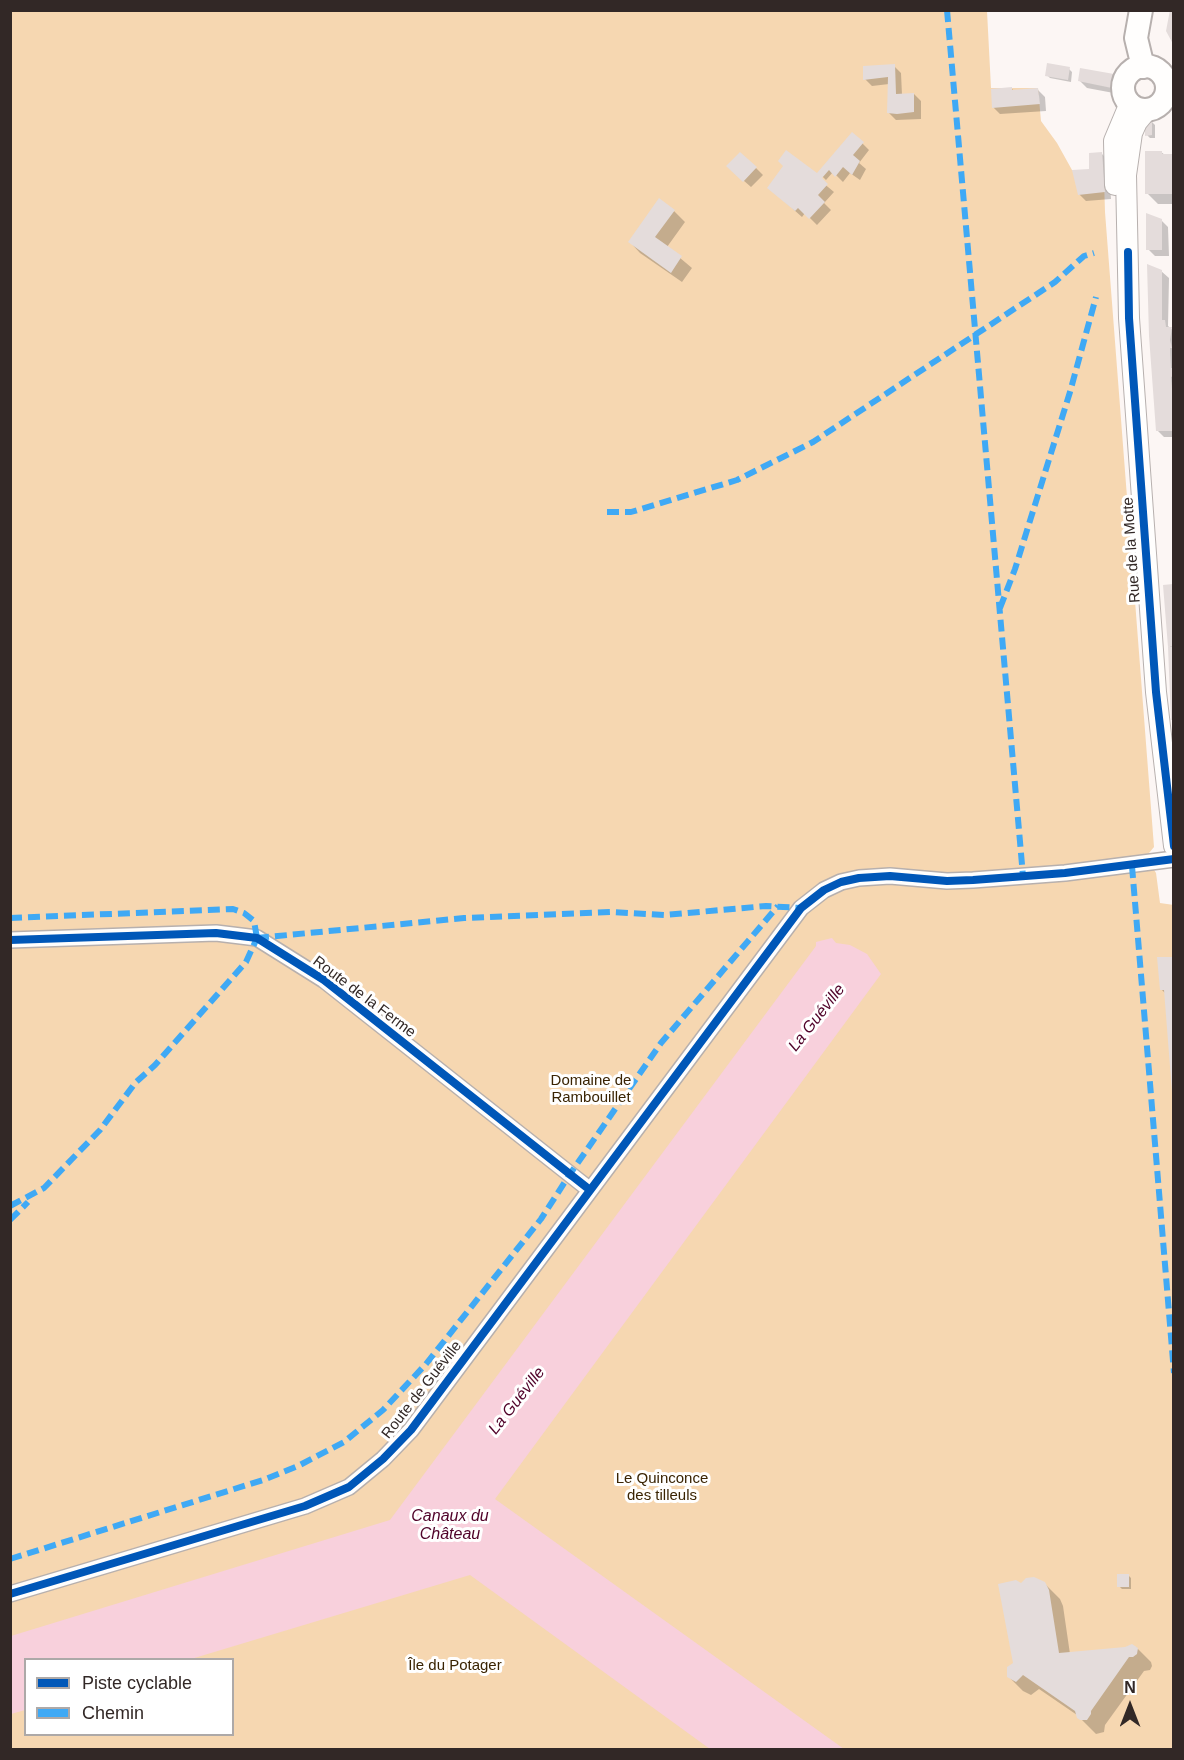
<!DOCTYPE html>
<html>
<head>
<meta charset="utf-8">
<style>
  body { margin:0 }
  #map { position:relative; width:1184px; height:1760px; overflow:hidden; background:#fcf6f4; font-family:Arial,sans-serif }
  canvas { display:block }
  .frame { position:absolute; inset:0; border:12px solid #322826; pointer-events:none }
  .legend { position:absolute; left:24px; top:1658px; width:210px; height:78px; box-sizing:border-box; background:#fff; border:2px solid #ada9a8; margin:0; padding:8px 10px; list-style:none; font-size:18px; color:#322826 }
  .legend li { display:flex; align-items:center; gap:12px; height:30px }
  .legend b { width:30px; border:2px solid #ada9a8 }
  .north { position:absolute; left:1100px; top:1676px; width:60px; height:60px; -webkit-text-stroke:4px #fff; paint-order:stroke; rotate:0deg; font-size:16px; font-weight:700; line-height:24px; text-align:center; color:#322826 }
  .north::after { content:''; display:block; margin:auto; width:21px; height:27px; background:#322826; clip-path:polygon(50% 0,100% 100%,50% 72%,0 100%) }
</style>
</head>
<body>
<div id="map">
<canvas width="1184" height="1760"></canvas>
<div class="frame"></div>
<ul class="legend">
<li><b style="height:8px;background:#0057b8"></b>Piste cyclable</li>
<li><b style="height:8px;background:#3fa9f5"></b>Chemin</li>
</ul>
<div class="north">N</div>
</div>
<script>
const ctx = document.querySelector('canvas').getContext('2d');
ctx.lineJoin = 'round';
function paint(path, color) {
  ctx.fillStyle = color;
  ctx.fill(path, 'evenodd');
}
function toPath(rows) {
  const path = new Path2D();
  for (const r of rows) {
    if (r.length === 3) {
      path.moveTo(r[0] + r[2], r[1]);
      path.arc(r[0], r[1], r[2], 0, 2 * Math.PI);
      continue;
    }
    path.moveTo(r[0], r[1]);
    for (let i = 2; i < r.length; i += 2) path.lineTo(r[i], r[i + 1]);
  }
  return path;
}
function stroke(path, color, width, dash) {
  ctx.strokeStyle = color;
  ctx.lineWidth = width;
  ctx.lineCap = dash ? 'butt' : 'round';
  ctx.setLineDash(dash || []);
  ctx.stroke(path);
}
function label(font, color, halo, rows, align = 'center') {
  ctx.font = font + ' Arial,sans-serif';
  ctx.lineWidth = 6;
  ctx.setLineDash([]);
  ctx.textBaseline = 'middle';
  ctx.strokeStyle = halo;
  ctx.fillStyle = color;
  for (const [text, x, y, turn = 0] of rows) {
    ctx.save();
    ctx.translate(x, y);
    ctx.rotate((+turn || 0) * Math.PI / 180);
    ctx.textAlign = isNaN(turn) ? turn : align;
    if (halo) ctx.strokeText(text, 0, 0);
    ctx.fillText(text, 0, 0);
    ctx.restore();
  }
}
paint(toPath([
  [11,11,987,11,991,88,1038,88,1041,121,1057,143,1072,170,1104,179,1105,212,1154,847,1149,853,1149,862,1156,873,1160,903,1174,905,1173,1749,11,1750],
  [26,1660,232,1660,232,1734,26,1734]
]), '#f6d7b1');
paint(toPath([
  [832,938,836,943,850,945,867,954,881,974,495,1499,844,1749,710,1749,470,1575,191,1659,26,1660,25,1710,11,1714,11,1636,390,1520,816,946,816,942]
]), '#f8d0dc');
paint(toPath([
  [894,66,901,73,902,95,914,94,921,101,921,119,896,120,889,113,889,84,872,86,865,79],
  [1069,69,1072,72,1071,82,1050,78,1047,75],
  [1113,76,1120,83,1119,94,1087,88,1080,81],
  [1012,89,1014,91,1038,90,1045,97,1046,111,1000,114,993,107],
  [1152,122,1155,125,1155,138,1150,138,1147,135,1147,125],
  [862,143,869,150,859,163,866,169,860,180,850,173,843,182,833,172,826,180,819,173],
  [786,152,834,192,824,203,831,210,817,225,805,213,802,217,776,194,785,166],
  [1161,152,1165,155,1174,155,1174,204,1158,204,1147,193],
  [1101,153,1108,160,1111,199,1086,201,1079,194],
  [756,168,763,175,751,187,735,173],
  [674,211,685,222,667,247,692,268,682,282,640,253,630,242],
  [1161,220,1168,227,1169,256,1155,256,1148,249],
  [1161,271,1169,278,1168,326,1174,331,1174,437,1164,437,1157,430],
  [1174,585,1174,721,1172,649,1169,646,1164,586],
  [1174,958,1174,1094,1166,994,1161,989,1158,959],
  [1128,1575,1131,1578,1131,1589,1122,1589,1119,1586],
  [1045,1584,1060,1599,1063,1606,1070,1654,1136,1647,1151,1662,1152,1666,1150,1670,1144,1671,1105,1725,1104,1732,1096,1734,1077,1715,1039,1689,1031,1695,1023,1691,1008,1676,1015,1664,1021,1585]
]), '#0003');
paint(toPath([
  [1170,10,1173,10,1173,44,1166,31],
  [1047,63,1070,67,1068,80,1045,76],
  [895,64,896,94,914,93,914,112,897,114,887,113,888,77,863,80,863,66],
  [1080,68,1114,74,1112,88,1078,81],
  [1012,87,1012,90,1038,88,1040,104,992,108,991,89],
  [1152,121,1152,135,1145,136,1145,124],
  [852,132,864,142,853,155,860,161,852,175,843,167,835,177,829,170,822,178,828,184,818,195,825,202,809,219,798,208,795,211,767,188,783,166,778,161,786,150,817,173],
  [1145,151,1162,151,1162,154,1173,154,1173,194,1145,194],
  [740,152,757,167,743,182,726,166],
  [1102,152,1105,192,1078,195,1072,170,1089,169,1089,153],
  [659,198,675,210,655,237,682,256,671,273,628,242],
  [1146,213,1162,219,1162,250,1146,250],
  [1147,264,1162,270,1162,320,1165,320,1166,327,1172,327,1170,340,1172,348,1170,348,1171,368,1173,368,1173,376,1171,377,1172,389,1173,389,1173,431,1156,431,1149,336],
  [1173,584,1173,646,1168,647,1163,585],
  [1168,647,1173,647,1173,720,1171,720],
  [1157,957,1173,957,1173,1092,1172,1092,1164,990,1160,990],
  [1117,1574,1129,1574,1129,1587,1117,1587],
  [1034,1577,1045,1582,1049,1590,1059,1653,1125,1647,1132,1644,1138,1648,1137,1654,1133,1657,1129,1657,1091,1711,1091,1714,1087,1720,1080,1720,1077,1718,1075,1711,1023,1675,1016,1682,1007,1677,1007,1667,1013,1663,998,1584,1016,1580,1021,1583,1026,1578]
]), '#e4dcdb');
const minor = toPath([
  [10,940,216,933,257,938,324,980,590,1190],
  [10,1594,305,1506,349,1487,383,1459,411,1430,801,908,824,890,841,882,859,878,890,876,947,881,973,880,1065,873,1174,859]
]);
const tertiary = toPath([
  [1147,110,1137,122,1132,133,1126,175,1129,318,1156,692,1174,846],
  [1115,185,1114,141,1130,103]
]);
const secondary = toPath([
  [1141,10,1136,38,1143,67],
  [1145,88,22]
]);
stroke(minor, '#b7b0ae', 18);
stroke(tertiary, '#b7b0ae', 22);
stroke(secondary, '#b7b0ae', 26);
stroke(minor, '#fffefd', 15);
stroke(tertiary, '#fffefd', 20);
stroke(secondary, '#fffefd', 22);
stroke(toPath([
  [947,10,1023,876],
  [607,512,631,512,737,480,813,442,1055,282,1084,256,1094,253],
  [1000,608,1015,569,1070,392,1096,297],
  [1132,866,1174,1373],
  [10,918,233,909,244,913,254,921,257,938],
  [257,938,464,918,611,912,665,915,766,906,801,908],
  [10,1206,44,1188,100,1130,136,1082,155,1065,246,962,257,938],
  [10,1220,28,1202],
  [10,1559,263,1480,298,1466,344,1442,383,1410,426,1364,541,1219,570,1174,661,1043,778,906]
]), '#3fa9f5', 6, [12, 6]);
stroke(toPath([
  [1128,252,1129,318,1156,692,1174,846],
  [10,940,216,933,257,938,324,980,590,1190],
  [10,1594,305,1506,349,1487,383,1459,411,1430,801,908,824,890,841,882,859,878,890,876,947,881,973,880,1065,873,1174,859]
]), '#0057b8', 8);
label('15px', '#322826', '#fff', [
  ["Rue de la Motte",1132,550,-94],
  ["Route de la Ferme",364,997,37],
  ["Route de Guéville",422,1390,-52]
]);
label('15px', '#3a2403', '#fff', [
  ["Domaine de",591,1081],
  ["Rambouillet",591,1098],
  ["Le Quinconce",662,1479],
  ["des tilleuls",662,1496],
  ["Île du Potager",455,1666]
]);
label('italic 16px', '#500229', '#fff', [
  ["La Guéville",817,1018,-52],
  ["La Guéville",517,1401,-52],
  ["Canaux du",450,1517],
  ["Château",450,1535]
]);
</script>
</body>
</html>
